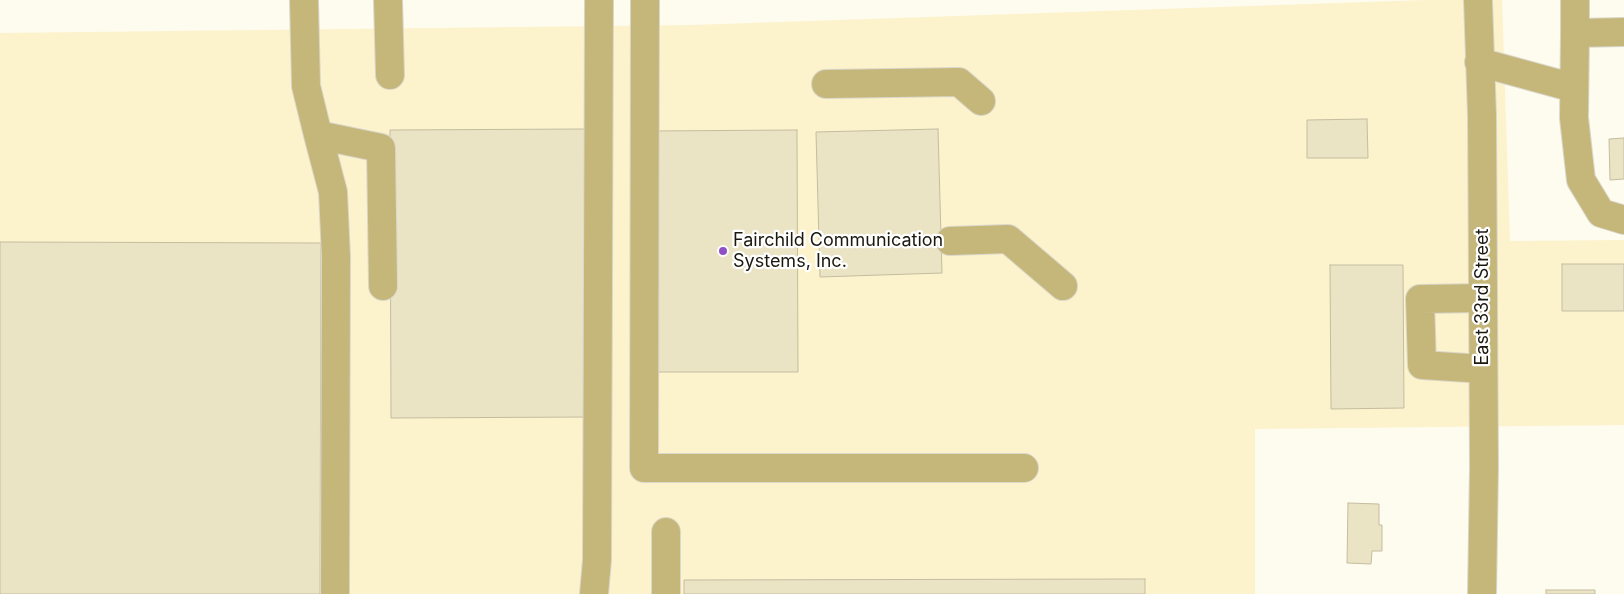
<!DOCTYPE html>
<html>
<head>
<meta charset="utf-8">
<style>
  body { margin:0 }
  canvas { display:block; background:#fefbef }
</style>
</head>
<body>
<canvas width="1624" height="594"></canvas>
<script>
const ctx = document.querySelector('canvas').getContext('2d');
ctx.lineJoin = 'round';
function paint(path, color) {
  ctx.fillStyle = color;
  ctx.fill(path, 'evenodd');
}
function toPath(rows) {
  const path = new Path2D();
  for (const r of rows) {
    path.moveTo(r[0], r[1]);
    for (let i = 2; i < r.length; i += 2) path.lineTo(r[i], r[i + 1]);
  }
  return path;
}
function stroke(path, color, width, dash) {
  ctx.strokeStyle = color;
  ctx.lineWidth = width;
  ctx.lineCap = dash ? 'butt' : 'round';
  ctx.setLineDash(dash || []);
  ctx.stroke(path);
}
function label(font, color, halo, rows, align = 'center') {
  ctx.font = font + ' Inter,sans-serif';
  ctx.lineWidth = 4.5;
  ctx.setLineDash([]);
  ctx.textBaseline = 'middle';
  ctx.strokeStyle = halo;
  ctx.fillStyle = color;
  for (const [text, x, y, turn = 0] of rows) {
    ctx.save();
    ctx.translate(x, y);
    ctx.rotate((+turn || 0) * Math.PI / 180);
    ctx.textAlign = isNaN(turn) ? turn : align;
    if (halo) ctx.strokeText(text, 0, 0);
    ctx.fillText(text, 0, 0);
    ctx.restore();
  }
}
paint(toPath([
  [1426,0,1502,0,1510,241,1624,240,1624,425,1255,429,1255,594,0,594,0,33,692,25]
]), '#fcf3cc');
const building = toPath([
  [1367,119,1368,158,1307,158,1307,120,1367,119],
  [587,129,588,417,391,418,390,130,587,129],
  [938,129,942,273,820,277,816,132,938,129],
  [797,130,798,372,650,372,649,131,797,130],
  [1624,138,1624,179,1610,180,1609,139,1624,138],
  [0,242,321,243,320,594,0,594,0,242],
  [1562,264,1624,264,1624,311,1562,311,1562,264],
  [1330,265,1403,265,1404,408,1331,409,1330,265],
  [1348,503,1379,504,1379,525,1382,525,1382,551,1372,551,1371,564,1347,563,1348,503],
  [1145,579,1145,594,684,594,684,580,1145,579],
  [1546,590,1595,590,1595,594,1546,594,1546,590]
]);
paint(building, '#eae3c4');
stroke(building, '#c4bda0', 1);
const minor = toPath([
  [304,0,306,86,318,135,381,148,383,286],
  [388,0,390,75],
  [645,0,644,468,1024,468],
  [1478,0,1482,116,1484,467,1482,594],
  [1575,0,1575,33,1624,32],
  [1575,33,1574,118,1581,180,1601,213,1624,220],
  [1479,62,1574,88],
  [826,84,959,82,981,101],
  [318,135,333,192,336,257,335,594],
  [950,241,1008,239,1063,286],
  [1483,298,1420,299,1422,365,1483,369],
  [666,532,666,594],
  [594,594,597,560,599,0]
]);
stroke(minor, '#dad7cb', 30);
stroke(minor, '#c5b67a', 28);
for (const [x, y, r, color] of [
  [723,251,5,"#8f50c6"]
]) {
  const dot = new Path2D();
  dot.arc(x, y, r, 0, 2 * Math.PI);
  ctx.fillStyle = color;
  ctx.fill(dot);
  stroke(dot, '#fff', 2);
}
label('18px', '#1b180d', '#fff', [
  ["Fairchild Communication",733,241],
  ["Systems, Inc.",733,262]
], 'left');
label('18px', '#1b180d', '#fff', [
  ["East 33rd Street",1483,297,-90]
]);
</script>
</body>
</html>
